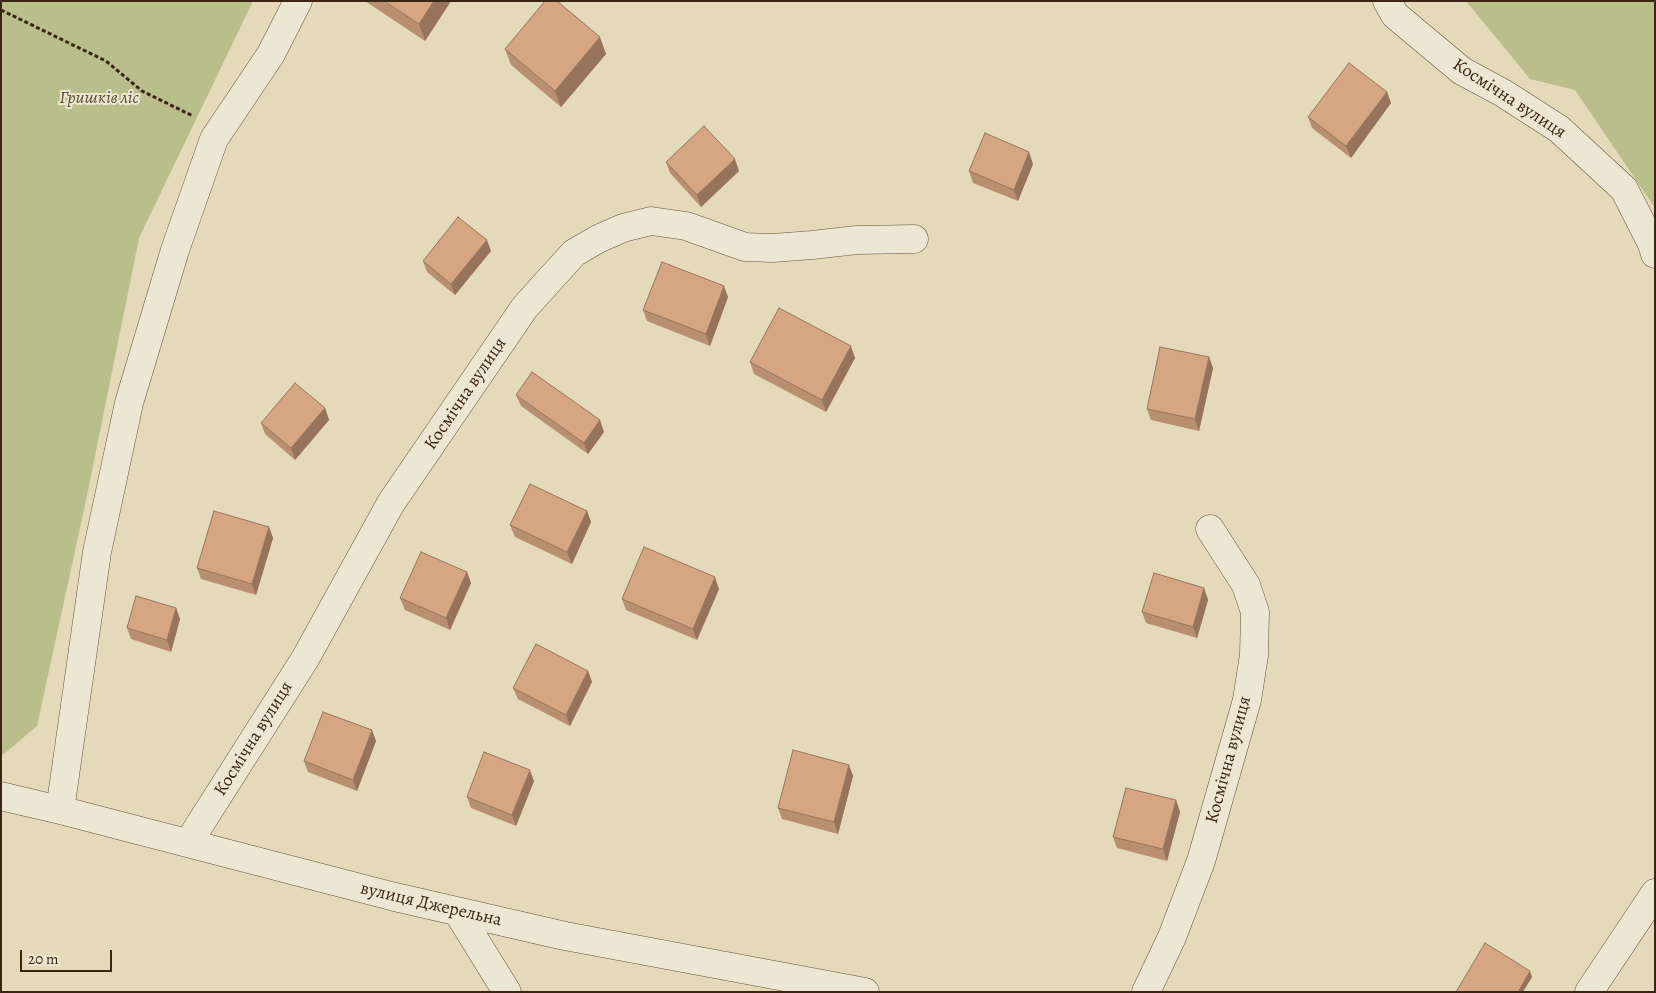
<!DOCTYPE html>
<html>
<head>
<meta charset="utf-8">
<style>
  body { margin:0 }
  #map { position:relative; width:1656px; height:993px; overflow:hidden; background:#e4d9b9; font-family:Alegreya,serif }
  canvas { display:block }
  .frame { position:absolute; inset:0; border:2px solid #3a2512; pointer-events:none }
  .scale { position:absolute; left:20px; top:950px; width:92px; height:22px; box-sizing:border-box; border:2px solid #3a2512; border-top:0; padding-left:6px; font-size:15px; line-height:18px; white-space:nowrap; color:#3a2512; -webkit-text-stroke:4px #ede6d2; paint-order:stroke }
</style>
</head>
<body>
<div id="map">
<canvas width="1656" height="993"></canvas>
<div class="frame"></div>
<div class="scale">20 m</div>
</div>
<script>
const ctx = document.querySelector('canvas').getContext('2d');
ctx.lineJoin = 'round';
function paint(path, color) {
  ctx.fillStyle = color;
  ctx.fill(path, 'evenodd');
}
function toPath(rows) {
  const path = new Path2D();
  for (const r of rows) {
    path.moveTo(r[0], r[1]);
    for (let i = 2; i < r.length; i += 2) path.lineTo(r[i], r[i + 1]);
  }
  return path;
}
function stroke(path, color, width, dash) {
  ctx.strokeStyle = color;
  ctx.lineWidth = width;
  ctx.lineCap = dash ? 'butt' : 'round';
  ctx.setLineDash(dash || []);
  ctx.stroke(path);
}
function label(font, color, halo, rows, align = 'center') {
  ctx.font = font + ' Alegreya,serif';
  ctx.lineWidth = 4;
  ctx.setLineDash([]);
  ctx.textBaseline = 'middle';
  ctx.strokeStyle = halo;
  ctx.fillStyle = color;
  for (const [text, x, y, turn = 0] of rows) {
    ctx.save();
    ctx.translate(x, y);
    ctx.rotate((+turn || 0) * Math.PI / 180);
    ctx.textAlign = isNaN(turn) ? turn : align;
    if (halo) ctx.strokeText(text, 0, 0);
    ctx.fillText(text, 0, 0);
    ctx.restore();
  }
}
paint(toPath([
  [1,1,253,1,139,238,88,491,37,726,4,754,1,754],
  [1466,1,1655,1,1655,208,1575,90,1530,79]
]), '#babe8b');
const minor = toPath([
  [1387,1,1395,15,1462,71,1503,93,1559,129,1624,189,1652,244,1655,254],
  [1,796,60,810,395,897,565,936,865,992],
  [60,810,97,552,129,403,175,250,214,139,271,54,298,1],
  [188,843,305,659,391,503,525,307,574,253,598,239,623,228,651,221,686,226,745,247,773,248,812,245,857,240,914,239],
  [457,911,507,992],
  [1146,992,1172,937,1201,861,1247,700,1254,655,1255,612,1246,585,1210,529],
  [1589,992,1655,893]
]);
stroke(minor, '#64523c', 29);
stroke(toPath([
  [1,10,106,61,142,91,193,116]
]), '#3a2512', 3, [4, 2.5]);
stroke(minor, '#ede6d2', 28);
paint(toPath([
  [365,1,451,1,425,41],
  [505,49,606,54,561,107,511,65],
  [1387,92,1391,103,1351,158,1312,128,1308,117],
  [666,162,739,171,701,207,670,173],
  [1033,164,1018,201,973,183,969,171],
  [491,251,455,295,427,272,423,261],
  [728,297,710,346,647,321,643,310],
  [1209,357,1213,368,1199,431,1151,420,1147,409],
  [855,358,826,412,754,374,750,362],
  [516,395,604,432,588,454,521,406],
  [325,408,329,420,295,460,265,434,261,423],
  [587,511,591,522,572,564,515,537,510,525],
  [269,527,273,538,256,595,201,579,197,568],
  [467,572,471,583,450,630,405,610,400,598],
  [1204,588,1208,600,1197,638,1146,623,1142,612],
  [719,589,697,640,626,610,622,599],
  [176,608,180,619,171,652,131,639,127,628],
  [588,671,592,682,570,726,518,699,513,688],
  [376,741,357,791,308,772,304,761],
  [849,765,853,776,838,834,782,819,778,808],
  [534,781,516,826,471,808,467,797],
  [1176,800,1180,812,1167,861,1117,848,1113,837]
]), '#b88f71');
paint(toPath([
  [434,1,451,1,425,41,419,24],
  [600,37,606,54,561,107,555,91],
  [1387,92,1391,103,1351,158,1346,146],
  [1029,152,1033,164,1018,201,1014,190],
  [735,159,739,171,701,207,697,195],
  [487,240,491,251,455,295,451,284],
  [724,286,728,297,710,346,706,334],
  [851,346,855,358,826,412,822,400],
  [1209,357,1213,368,1199,431,1195,419],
  [325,408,329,420,295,460,291,448],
  [600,420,604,432,588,454,584,443],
  [587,511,591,522,572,564,567,552],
  [269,527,273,538,256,595,252,584],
  [467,572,471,583,450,630,446,618],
  [715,577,719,589,697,640,693,629],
  [1204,588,1208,600,1197,638,1193,627],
  [176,608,180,619,171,652,167,640],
  [588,671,592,682,570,726,566,715],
  [372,730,376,741,357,791,353,780],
  [849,765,853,776,838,834,834,822],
  [530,770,534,781,516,826,512,815],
  [1176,800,1180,812,1167,861,1163,849],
  [1530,971,1532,977,1523,992,1518,992]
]), '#96745c');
const building = toPath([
  [384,1,434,1,419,24,384,1],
  [545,1,557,1,600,37,555,91,505,49,545,1],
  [1349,63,1387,92,1346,146,1308,117,1349,63],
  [704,126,735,159,697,195,666,162,704,126],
  [985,133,1029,152,1014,190,969,171,985,133],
  [458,217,487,240,451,284,423,261,458,217],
  [662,262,724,286,706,334,643,310,662,262],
  [779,308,851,346,822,400,750,362,779,308],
  [1160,347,1209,357,1195,419,1147,409,1160,347],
  [532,372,600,420,584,443,516,395,532,372],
  [295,383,325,408,291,448,261,423,295,383],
  [530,484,587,511,567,552,510,525,530,484],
  [214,511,269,527,252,584,197,568,214,511],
  [644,547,715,577,693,629,622,599,644,547],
  [421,552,467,572,446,618,400,598,421,552],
  [1154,573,1204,588,1193,627,1142,612,1154,573],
  [136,596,176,608,167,640,127,628,136,596],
  [536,644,588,671,566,715,513,688,536,644],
  [323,712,372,730,353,780,304,761,323,712],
  [793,750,849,765,834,822,778,808,793,750],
  [484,752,530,770,512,815,467,797,484,752],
  [1126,788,1176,800,1163,849,1113,837,1126,788],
  [1485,943,1530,971,1518,992,1456,992,1485,943]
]);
paint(building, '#d6a683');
stroke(building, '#96745c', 1);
label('italic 18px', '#5a4b30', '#ede6d2', [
  ["Гришків ліс",99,99]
]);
label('18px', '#3a2512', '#ede6d2', [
  ["Космічна вулиця",1509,99,33],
  ["Космічна вулиця",466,394,-56],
  ["Космічна вулиця",254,739,-58],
  ["Космічна вулиця",1229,760,-75],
  ["вулиця Джерельна",431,905,13]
]);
</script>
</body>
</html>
